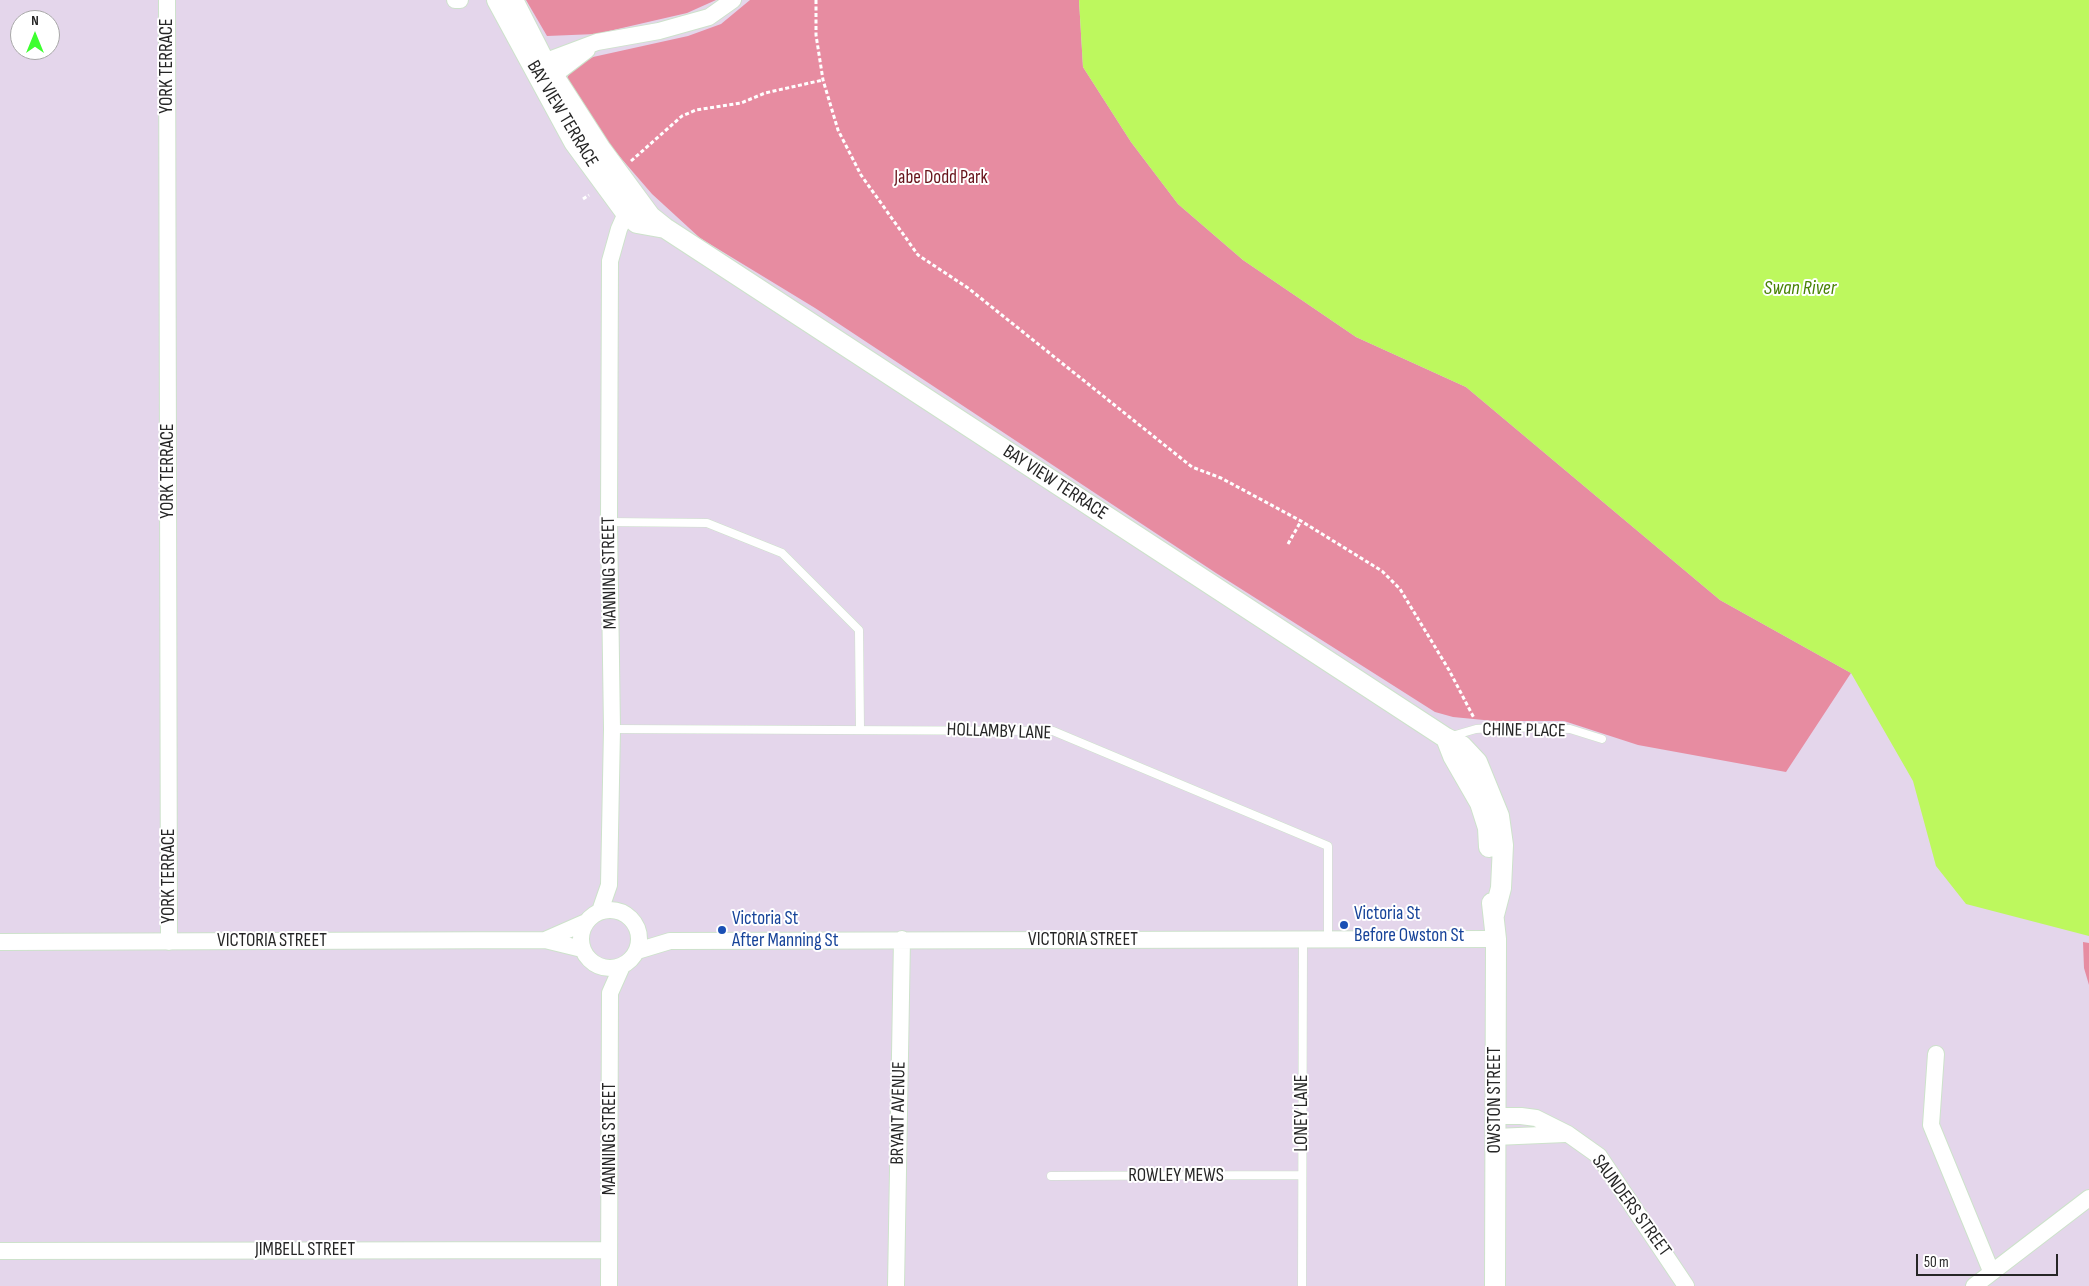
<!DOCTYPE html>
<html>
<head>
<meta charset="utf-8">
<style>
  body { margin:0 }
  #map { position:relative; width:2089px; height:1286px; overflow:hidden; background:#e4d6eb; font-family:"Sofia Sans Condensed",sans-serif }
  canvas { display:block }
  .north { position:absolute; left:10px; top:10px; width:50px; height:50px; box-sizing:border-box; background:#fff; border:1px solid #a8a8a8; border-radius:50%; rotate:0deg; font-size:14px; font-weight:700; line-height:20px; text-align:center; color:#262626 }
  .north::after { content:''; display:block; margin:auto; width:18px; height:22px; background:#3dff2f; clip-path:polygon(50% 0,100% 100%,50% 72%,0 100%) }
  .scale { position:absolute; left:1916px; top:1254px; width:142px; height:22px; box-sizing:border-box; border:2px solid #262626; border-top:0; padding-left:6px; font-size:15px; line-height:18px; white-space:nowrap; color:#262626; -webkit-text-stroke:4px #fff; paint-order:stroke }
</style>
</head>
<body>
<div id="map">
<canvas width="2089" height="1286"></canvas>
<div class="north">N</div>
<div class="scale">50 m</div>
</div>
<script>
const ctx = document.querySelector('canvas').getContext('2d');
ctx.lineJoin = 'round';
function paint(path, color) {
  ctx.fillStyle = color;
  ctx.fill(path, 'evenodd');
}
function toPath(rows) {
  const path = new Path2D();
  for (const r of rows) {
    if (r.length === 3) {
      path.moveTo(r[0] + r[2], r[1]);
      path.arc(r[0], r[1], r[2], 0, 2 * Math.PI);
      continue;
    }
    path.moveTo(r[0], r[1]);
    for (let i = 2; i < r.length; i += 2) path.lineTo(r[i], r[i + 1]);
  }
  return path;
}
function stroke(path, color, width, dash) {
  ctx.strokeStyle = color;
  ctx.lineWidth = width;
  ctx.lineCap = dash ? 'butt' : 'round';
  ctx.setLineDash(dash || []);
  ctx.stroke(path);
}
function label(font, color, halo, rows, align = 'center') {
  ctx.font = font + ' "Sofia Sans Condensed",sans-serif';
  ctx.lineWidth = 4;
  ctx.setLineDash([]);
  ctx.textBaseline = 'middle';
  ctx.strokeStyle = halo;
  ctx.fillStyle = color;
  for (const [text, x, y, turn = 0] of rows) {
    ctx.save();
    ctx.translate(x, y);
    ctx.rotate((+turn || 0) * Math.PI / 180);
    ctx.textAlign = isNaN(turn) ? turn : align;
    if (halo) ctx.strokeText(text, 0, 0);
    ctx.fillText(text, 0, 0);
    ctx.restore();
  }
}
paint(toPath([
  [526,0,716,0,687,13,596,34,547,36],
  [750,0,1079,0,1083,67,1131,142,1178,204,1243,260,1356,337,1466,387,1720,600,1851,673,1786,772,1638,745,1564,721,1494,721,1453,717,1435,712,1216,573,815,308,700,238,652,194,614,150,565,81,573,68,593,57,688,36,721,24],
  [2083,942,2089,943,2089,985,2084,968]
]), '#e78ca1');
paint(toPath([
  [1079,0,2089,0,2089,936,1966,904,1936,866,1913,781,1851,673,1720,600,1466,387,1356,337,1243,260,1178,204,1131,142,1083,67]
]), '#bdf85e');
const service = toPath([
  [609,522,707,523,782,553,859,630,860,730],
  [612,729,1053,731,1328,846,1328,940],
  [1452,736,1476,729,1508,727,1570,729,1602,739],
  [1051,1176,1302,1175],
  [1302,1286,1303,941]
]);
const minor = toPath([
  [167,0,169,942],
  [455,0,460,0],
  [533,66,597,42,659,31,709,17,733,0],
  [545,82,587,50],
  [610,939,29],
  [600,911,609,885,612,729,609,522,610,261,619,229,630,204],
  [545,940,586,922],
  [0,942,545,940,582,949],
  [637,951,670,941,1496,939],
  [1936,1054,1931,1125,1991,1271],
  [1495,1116,1521,1116,1536,1118,1568,1134,1599,1156,1686,1286],
  [1495,1137,1565,1134],
  [0,1251,609,1250],
  [609,1286,610,993,622,966],
  [896,1286,902,939],
  [1974,1286,2089,1198]
]);
const tertiary = toPath([
  [497,0,574,142,626,213,637,223,665,228],
  [513,0,544,61,600,148,650,216,665,228,1446,738,1462,746,1477,762,1499,816,1503,845,1501,888,1494,915],
  [1446,738,1453,756,1480,803,1488,828,1489,847],
  [1492,903,1496,939,1495,1286]
]);
stroke(service, '#cde2cb', 9);
stroke(minor, '#cde2cb', 18);
stroke(tertiary, '#cde2cb', 22);
stroke(toPath([
  [816,0,816,35,823,80,838,130,861,175,918,255,968,288,1192,467,1221,478,1301,521,1382,571,1400,589,1449,670,1474,718],
  [631,161,682,116,696,110,741,103,765,93,823,80],
  [583,199,589,195],
  [1288,544,1301,521]
]), '#fff', 3, [4, 2.5]);
stroke(service, '#fff', 8);
stroke(minor, '#fff', 16);
stroke(tertiary, '#fff', 20);
for (const [x, y, r, color] of [
  [1344,925,5,"#1a4fb4"],
  [722,930,5,"#1a4fb4"]
]) {
  const dot = new Path2D();
  dot.arc(x, y, r, 0, 2 * Math.PI);
  ctx.fillStyle = color;
  ctx.fill(dot);
  stroke(dot, '#fff', 2);
}
label('19px', '#262626', '#fff', [
  ["YORK TERRACE",167,66,-90],
  ["BAY VIEW TERRACE",562,114,59],
  ["YORK TERRACE",168,471,-90],
  ["BAY VIEW TERRACE",1055,483,33],
  ["MANNING STREET",610,573,-91],
  ["CHINE PLACE",1524,731,1],
  ["HOLLAMBY LANE",999,732,2],
  ["YORK TERRACE",169,876,-90],
  ["VICTORIA STREET",1083,940],
  ["VICTORIA STREET",272,941],
  ["OWSTON STREET",1495,1100,-90],
  ["BRYANT AVENUE",899,1113,-89],
  ["LONEY LANE",1302,1113,-90],
  ["MANNING STREET",610,1139,-90],
  ["ROWLEY MEWS",1176,1176],
  ["SAUNDERS STREET",1631,1206,54],
  ["JIMBELL STREET",305,1250]
]);
label('19px', '#67131a', '#fff', [
  ["Jabe Dodd Park",941,178]
]);
label('19px', '#164399', '#fff', [
  ["Victoria St",1354,914],
  ["Before Owston St",1354,936],
  ["Victoria St",732,919],
  ["After Manning St",732,941]
], 'left');
label('italic 20px', '#488305', '#fff', [
  ["Swan River",1800,289]
]);
</script>
</body>
</html>
